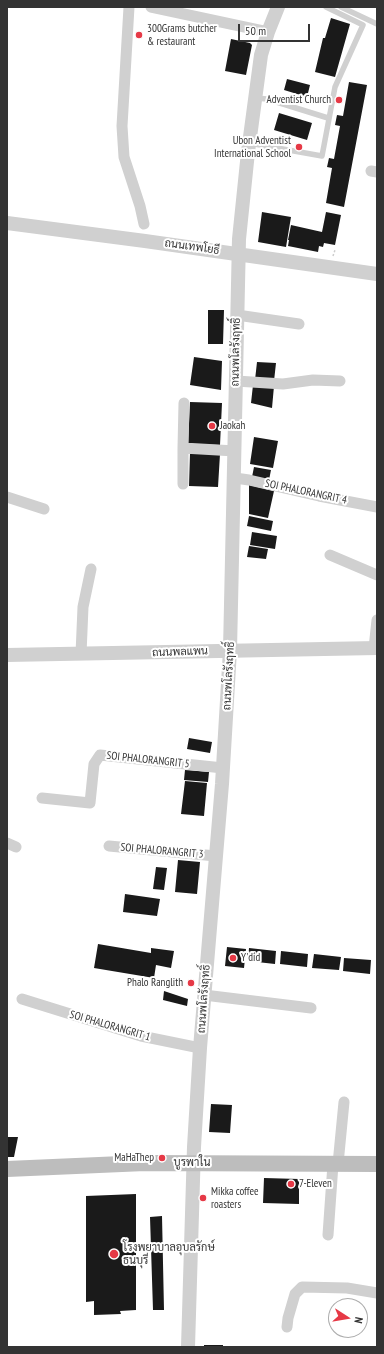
<!DOCTYPE html>
<html>
<head>
<meta charset="utf-8">
<style>
  body { margin:0 }
  #map { position:relative; width:384px; height:1354px; overflow:hidden; background:#fff; font-family:"PT Sans Narrow",sans-serif }
  canvas { display:block }
  .frame { position:absolute; inset:0; border:8px solid #333; pointer-events:none }
  .north { position:absolute; left:328px; top:1298px; width:40px; height:40px; box-sizing:border-box; background:#fff; border:1px solid #adadad; border-radius:50%; rotate:102deg; font-size:11px; font-weight:700; line-height:16px; text-align:center; color:#333 }
  .north::after { content:''; display:block; margin:auto; width:14px; height:18px; background:#e63946; clip-path:polygon(50% 0,100% 100%,50% 72%,0 100%) }
  .scale { position:absolute; left:238px; top:24px; width:72px; height:18px; box-sizing:border-box; border:2px solid #333; border-top:0; padding-left:5px; font-size:12px; line-height:14px; white-space:nowrap; color:#333; -webkit-text-stroke:3px #fff; paint-order:stroke }
</style>
</head>
<body>
<div id="map">
<canvas width="384" height="1354"></canvas>
<div class="frame"></div>
<div class="north">N</div>
<div class="scale">50 m</div>
</div>
<script>
const ctx = document.querySelector('canvas').getContext('2d');
ctx.lineJoin = 'round';
function paint(path, color) {
  ctx.fillStyle = color;
  ctx.fill(path, 'evenodd');
}
function toPath(rows) {
  const path = new Path2D();
  for (const r of rows) {
    path.moveTo(r[0], r[1]);
    for (let i = 2; i < r.length; i += 2) path.lineTo(r[i], r[i + 1]);
  }
  return path;
}
function stroke(path, color, width, dash) {
  ctx.strokeStyle = color;
  ctx.lineWidth = width;
  ctx.lineCap = dash ? 'butt' : 'round';
  ctx.setLineDash(dash || []);
  ctx.stroke(path);
}
function label(font, color, halo, rows, align = 'center') {
  ctx.font = font + ' "PT Sans Narrow",Sarabun,sans-serif';
  ctx.lineWidth = 4;
  ctx.setLineDash([]);
  ctx.textBaseline = 'middle';
  ctx.strokeStyle = halo;
  ctx.fillStyle = color;
  for (const [text, x, y, turn = 0] of rows) {
    ctx.save();
    ctx.translate(x, y);
    ctx.rotate((+turn || 0) * Math.PI / 180);
    ctx.textAlign = isNaN(turn) ? turn : align;
    if (halo) ctx.strokeText(text, 0, 0);
    ctx.fillText(text, 0, 0);
    ctx.restore();
  }
}
paint(toPath([
  [331,18,350,24,335,77,315,72,323,38,325,38],
  [231,39,250,43,252,45,246,75,225,71],
  [287,79,310,85,307,97,284,90],
  [349,82,367,85,344,207,326,203,332,168,327,167,329,158,334,159,340,126,335,125,337,115,343,116],
  [279,113,312,123,307,140,274,130],
  [262,212,291,217,286,247,258,242],
  [326,212,341,215,335,245,324,243,323,247,319,246,318,252,288,246,289,240,288,240,291,225,322,232],
  [208,310,224,310,223,344,208,344],
  [194,357,222,361,221,390,190,385],
  [257,362,276,363,274,381,255,380],
  [253,385,274,386,272,408,251,403],
  [190,402,222,403,220,445,188,444],
  [254,437,278,441,273,468,250,464],
  [190,453,220,454,218,487,189,486],
  [254,467,271,470,269,480,252,477],
  [249,485,274,491,268,518,249,514],
  [249,516,273,521,271,531,247,526],
  [252,532,277,536,275,549,250,545],
  [249,546,268,549,266,559,247,557],
  [189,738,212,742,210,753,187,749],
  [185,770,209,772,208,782,184,780],
  [185,781,207,783,204,816,181,814],
  [178,860,200,862,197,894,175,892],
  [156,867,167,868,164,890,153,889],
  [125,894,160,899,157,916,123,912],
  [98,944,151,953,151,948,174,951,171,968,156,965,154,978,94,968],
  [227,947,246,949,244,968,225,966],
  [249,948,276,951,275,964,248,961],
  [281,951,308,954,307,967,280,964],
  [314,954,341,957,339,970,312,968],
  [344,958,371,960,370,974,343,971],
  [164,991,188,999,187,1006,163,1000],
  [211,1104,232,1105,230,1133,209,1132],
  [7,1137,18,1137,14,1157,7,1157],
  [264,1178,299,1179,299,1204,263,1203],
  [136,1194,136,1310,120,1311,121,1314,94,1315,94,1301,86,1302,86,1196],
  [162,1216,164,1310,153,1310,150,1217],
  [204,1345,223,1345,223,1347,204,1347]
]), '#1a1a1a');
stroke(toPath([
  [333,256,335,250]
]), '#cdcdcd', 1.5, [2, 2]);
stroke(toPath([
  [341,7,377,24],
  [256,98,267,99,328,118],
  [249,143,322,156,335,87,363,25,326,7]
]), '#d0d0d0', 5.5);
stroke(toPath([
  [129,7,122,126,124,157,140,206,144,224],
  [151,7,268,32],
  [371,171,377,172],
  [237,315,299,324],
  [236,381,283,384,313,380,340,381],
  [183,448,184,403],
  [235,478,249,480,319,496,377,507],
  [183,484,183,448,235,451],
  [7,497,44,509],
  [330,555,377,575],
  [374,648,377,620],
  [81,654,83,607,91,569],
  [42,798,90,803,94,764,100,755,223,768],
  [7,843,16,847],
  [109,846,216,856],
  [204,995,311,1008],
  [22,999,141,1036,200,1048],
  [338,1164,344,1102],
  [328,1235,333,1164],
  [287,1327,288,1318,295,1294,302,1287,347,1288,377,1293]
]), '#d0d0d0', 11);
stroke(toPath([
  [7,223,145,241,377,274],
  [7,655,377,648],
  [188,1347,194,1147,200,1048,222,784,230,650,239,239,248,152,261,55,268,32,278,7]
]), '#d0d0d0', 14);
stroke(toPath([
  [7,1169,145,1163,377,1164]
]), '#bdbdbd', 16);
for (const [x, y, r, color] of [
  [139,35,4,"#e63946"],
  [339,100,4,"#e63946"],
  [299,147,4,"#e63946"],
  [212,426,4,"#e63946"],
  [233,958,4,"#e63946"],
  [191,983,4,"#e63946"],
  [162,1158,4,"#e63946"],
  [291,1184,4,"#e63946"],
  [203,1198,4,"#e63946"],
  [114,1254,5,"#e63946"]
]) {
  const dot = new Path2D();
  dot.arc(x, y, r, 0, 2 * Math.PI);
  ctx.fillStyle = color;
  ctx.fill(dot);
  stroke(dot, '#fff', 1.5);
}
label('11px', '#333', '#fff', [
  ["300Grams butcher",147,29],
  ["& restaurant",147,42],
  ["Adventist Church",331,100,"right"],
  ["Ubon Adventist",291,141,"right"],
  ["International School",291,154,"right"],
  ["Jaokah",220,426],
  ["Y'did",241,958],
  ["Phalo Ranglith",183,983,"right"],
  ["MaHaThep",154,1158,"right"],
  ["7-Eleven",299,1184],
  ["Mikka coffee",211,1192],
  ["roasters",211,1205],
  ["โรงพยาบาลอุบลรักษ์",123,1248],
  ["ธนบุรี",123,1261]
], 'left');
label('11px', '#333', '#fff', [
  ["ถนนเทพโยธี",192,247,8],
  ["ถนนพโลรังฤทธิ์",236,352,-89],
  ["SOI PHALORANGRIT 4",306,492,12],
  ["ถนนพลแพน",180,652,-2],
  ["ถนนพโลรังฤทธิ์",229,676,-87],
  ["SOI PHALORANGRIT 5",148,760,6],
  ["SOI PHALORANGRIT 3",162,851,5],
  ["ถนนพโลรังฤทธิ์",204,999,-86],
  ["SOI PHALORANGRIT 1",110,1026,16],
  ["บูรพาใน",192,1163]
]);
</script>
</body>
</html>
